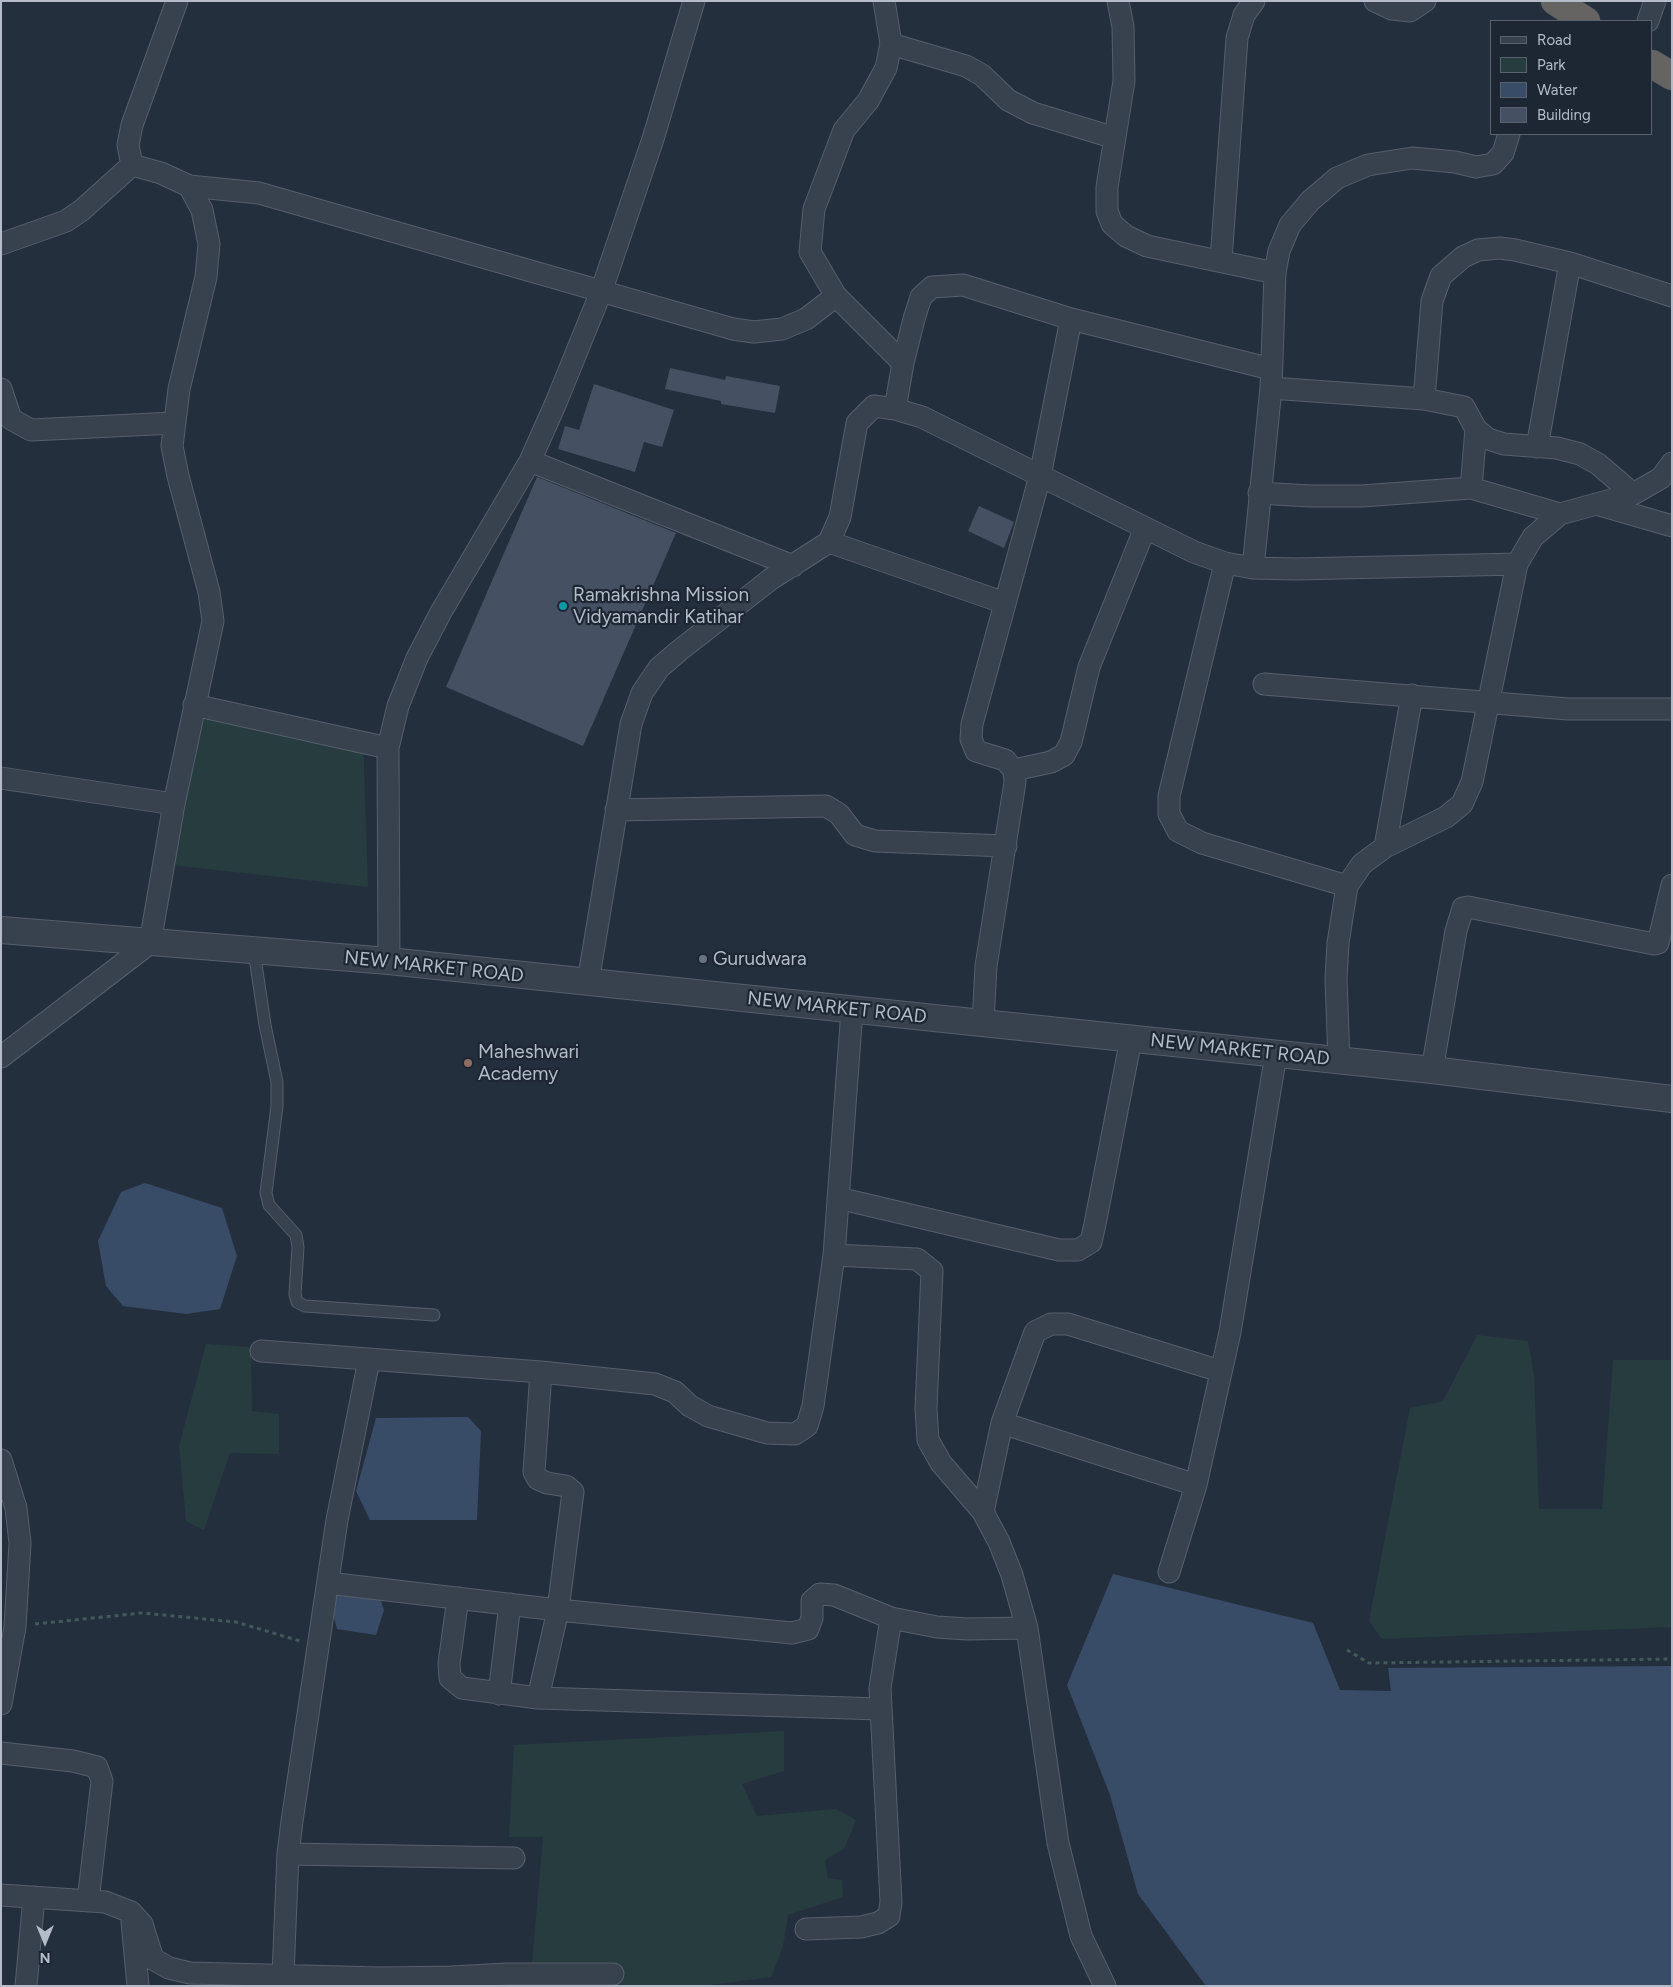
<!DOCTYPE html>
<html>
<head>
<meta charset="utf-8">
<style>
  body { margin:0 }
  #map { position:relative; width:1673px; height:1987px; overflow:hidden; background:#242f3e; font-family:Figtree,sans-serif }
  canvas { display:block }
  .frame { position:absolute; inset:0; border:2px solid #b4bcc9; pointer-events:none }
  .legend { position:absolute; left:1490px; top:20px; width:162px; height:115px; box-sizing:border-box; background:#1d2633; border:1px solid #59626f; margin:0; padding:6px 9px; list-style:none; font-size:15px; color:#b4bcc9 }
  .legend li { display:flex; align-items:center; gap:10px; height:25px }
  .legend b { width:25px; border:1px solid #59626f }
  .north { position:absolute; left:20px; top:1917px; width:50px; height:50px; -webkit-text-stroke:4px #1d2633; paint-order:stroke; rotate:180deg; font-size:14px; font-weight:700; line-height:20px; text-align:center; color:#b4bcc9 }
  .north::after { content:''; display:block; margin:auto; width:18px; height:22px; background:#b4bcc9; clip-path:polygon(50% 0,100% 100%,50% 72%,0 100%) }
</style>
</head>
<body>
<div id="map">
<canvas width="1673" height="1987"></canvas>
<div class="frame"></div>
<ul class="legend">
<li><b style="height:6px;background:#38414e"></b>Road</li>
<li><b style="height:14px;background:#263c3f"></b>Park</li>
<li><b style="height:14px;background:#394c67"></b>Water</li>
<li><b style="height:14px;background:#455162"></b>Building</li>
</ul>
<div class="north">N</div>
</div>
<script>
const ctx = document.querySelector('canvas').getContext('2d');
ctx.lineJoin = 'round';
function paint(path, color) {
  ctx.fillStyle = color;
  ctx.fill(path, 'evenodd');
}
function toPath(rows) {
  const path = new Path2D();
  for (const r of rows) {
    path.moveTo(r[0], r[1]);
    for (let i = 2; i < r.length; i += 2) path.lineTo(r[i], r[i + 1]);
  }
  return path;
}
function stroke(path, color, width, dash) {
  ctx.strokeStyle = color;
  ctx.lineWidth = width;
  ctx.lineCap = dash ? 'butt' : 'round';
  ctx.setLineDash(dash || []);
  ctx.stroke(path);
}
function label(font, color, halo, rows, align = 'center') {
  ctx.font = font + ' Figtree,sans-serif';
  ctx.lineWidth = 4.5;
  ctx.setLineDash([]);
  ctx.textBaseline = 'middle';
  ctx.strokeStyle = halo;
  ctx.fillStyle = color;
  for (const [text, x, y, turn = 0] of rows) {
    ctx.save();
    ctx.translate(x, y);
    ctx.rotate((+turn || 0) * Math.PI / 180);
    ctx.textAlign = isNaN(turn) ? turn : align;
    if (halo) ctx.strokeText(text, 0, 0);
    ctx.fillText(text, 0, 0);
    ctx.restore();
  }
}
paint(toPath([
  [195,714,363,736,368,887,172,865],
  [1477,1335,1528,1341,1534,1375,1539,1509,1602,1509,1613,1360,1672,1360,1672,1627,1382,1639,1369,1621,1410,1408,1443,1401],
  [206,1344,251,1347,252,1411,279,1414,279,1454,230,1453,204,1530,186,1521,179,1446],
  [784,1731,784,1771,742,1784,757,1816,836,1809,856,1820,844,1849,825,1860,828,1878,842,1880,843,1897,788,1915,783,1947,771,1977,703,1986,530,1986,543,1837,509,1837,514,1745]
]), '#263c3f');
paint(toPath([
  [145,1183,222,1208,237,1256,220,1309,186,1314,123,1306,106,1286,98,1241,121,1192],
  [468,1417,481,1431,477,1520,370,1520,356,1491,376,1418],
  [1113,1574,1313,1623,1340,1690,1391,1691,1388,1668,1672,1666,1672,1986,1206,1986,1138,1894,1110,1795,1067,1685],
  [346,1585,380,1598,384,1610,376,1635,337,1629,330,1602]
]), '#394c67');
paint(toPath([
  [670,368,725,380,726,376,780,386,775,413,721,404,721,401,665,389],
  [594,384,674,410,662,447,644,442,635,472,558,449,565,426,579,430],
  [537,477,676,533,583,746,446,687],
  [979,506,1014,522,1004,548,968,531]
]), '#455162');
const service = toPath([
  [254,951,265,1025,277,1082,277,1106,266,1193,269,1205,296,1235,298,1247,295,1294,297,1302,305,1306,434,1315]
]);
const minor = toPath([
  [884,1,891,44,886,68,868,101,844,130,814,209,810,252,836,296,903,363],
  [1118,1,1123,27,1124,81,1107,187,1107,211,1112,224,1126,236,1147,246,1275,273],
  [1375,1,1392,9,1410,11,1425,1],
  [1648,21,1655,1],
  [891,44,966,66,982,75,1008,100,1033,113,1115,138],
  [189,186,259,193,733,329,754,332,782,329,806,319,836,296],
  [1,244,66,221,82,210,132,165],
  [1221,260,1237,38,1244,15,1254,1],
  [1271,388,1424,399,1464,407,1476,429,1488,439,1504,444,1557,448,1580,454,1598,464,1633,494],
  [1,389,11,419,31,430,174,423],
  [1424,399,1432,301,1441,276,1463,257,1478,250,1500,248,1515,250,1570,263,1672,296],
  [895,409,903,363,914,319,921,297,932,287,963,285,1071,319,1271,369],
  [1537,447,1570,263],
  [530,461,793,566],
  [1471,488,1476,429],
  [1259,493,1310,496,1362,496,1471,488,1560,514],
  [1596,504,1672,526],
  [829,542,1005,603],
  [1225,563,1169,796,1169,814,1178,831,1202,843,1347,886],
  [1253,568,1271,388,1275,273,1279,251,1290,225,1310,201,1337,178,1368,165,1412,158,1455,162,1476,167,1493,164,1503,153,1509,134],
  [1264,684,1568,709,1672,709],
  [194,705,388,748],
  [1014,770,1051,762,1064,755,1071,742,1089,667,1145,528],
  [1,778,174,804],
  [616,810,826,806,839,814,855,835,875,841,1006,846],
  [1385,847,1412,695],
  [389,961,388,748,398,706,417,658,441,612,530,461,555,405,601,292,653,139,694,1],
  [588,982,631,724,642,693,659,668,680,650,771,579,829,542,840,517,857,423,874,406,895,409,922,417,1194,552,1225,563,1253,568,1296,569,1517,564],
  [983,1023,986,966,1015,782,1014,770,1005,760,976,751,971,739,972,724,1040,476,1071,319],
  [1,1057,150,943,174,804,213,621,209,592,178,476,172,446,179,389,206,277,209,244,202,210,189,186,161,173,132,165,128,145,132,125,177,1],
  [1339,1061,1336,979,1338,943,1347,886,1362,864,1385,847,1446,817,1462,804,1472,782,1517,564,1533,537,1560,514,1633,494,1661,478,1672,463],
  [1432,1070,1456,931,1463,908,1468,907,1654,944,1658,943,1660,935,1672,885],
  [838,1198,1059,1250,1078,1250,1091,1242,1095,1224,1131,1039],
  [834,1255,917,1259,932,1271,926,1409,928,1440,941,1463,983,1512,999,1542,1012,1575,1027,1628,1058,1843,1081,1936,1105,1986],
  [261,1351,541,1372,655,1384,675,1392,690,1406,708,1416,767,1433,795,1434,807,1426,813,1406,834,1255,852,1010],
  [1002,1423,1196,1485],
  [1,1460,16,1508,20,1543,15,1627,1,1704],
  [983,1512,1002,1423,1035,1332,1051,1324,1068,1324,1220,1371],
  [1169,1572,1196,1485,1230,1332,1276,1054],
  [328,1583,558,1610,792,1633,808,1629,812,1618,812,1601,820,1594,834,1595,891,1618,937,1627,967,1629,1027,1628],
  [458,1598,449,1663,450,1678,462,1688,538,1698,880,1709],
  [499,1694,510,1604],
  [538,1698,558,1610,573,1492,566,1486,547,1483,538,1479,534,1472,541,1372],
  [1,1753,73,1761,97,1767,102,1781,88,1901],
  [288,1854,514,1858],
  [1,1895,105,1902,131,1912,142,1924,153,1959,169,1968,190,1973,380,1978,386,1986],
  [132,1922,138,1986],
  [806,1929,861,1927,878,1923,889,1916,891,1902,880,1688,891,1618],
  [283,1974,288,1854,292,1821,337,1520,369,1360],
  [380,1978,452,1977,507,1974,613,1974],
  [26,1986,34,1897]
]);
const tertiary = toPath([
  [1,930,389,961,1432,1070,1672,1099]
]);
const trunk = toPath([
  [1555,1,1586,21],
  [1652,64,1672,76]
]);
stroke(service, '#565f6c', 13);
stroke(minor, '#565f6c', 23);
stroke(tertiary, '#565f6c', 28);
stroke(trunk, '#434c59', 29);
stroke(toPath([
  [35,1624,142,1613,236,1622,300,1641],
  [1347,1650,1369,1663,1672,1659]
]), '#44595c', 3, [4, 4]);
stroke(service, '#38414e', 11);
stroke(minor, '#38414e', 21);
stroke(tertiary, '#38414e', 26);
stroke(trunk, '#656462', 28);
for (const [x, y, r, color] of [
  [563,606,5,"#0f9aa8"],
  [703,959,5,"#6b7280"],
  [468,1063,5,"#8d6e63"]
]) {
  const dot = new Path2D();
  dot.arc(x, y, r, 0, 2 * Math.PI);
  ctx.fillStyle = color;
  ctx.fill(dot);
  stroke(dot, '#1d2633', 2);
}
label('19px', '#b4bcc9', '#1d2633', [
  ["Ramakrishna Mission",573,595],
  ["Vidyamandir Katihar",573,617],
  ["Gurudwara",713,959],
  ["Maheshwari",478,1052],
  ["Academy",478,1074]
], 'left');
label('19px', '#b4bcc9', '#1d2633', [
  ["NEW MARKET ROAD",434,967,6],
  ["NEW MARKET ROAD",837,1008,6],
  ["NEW MARKET ROAD",1240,1050,6]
]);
</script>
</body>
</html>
